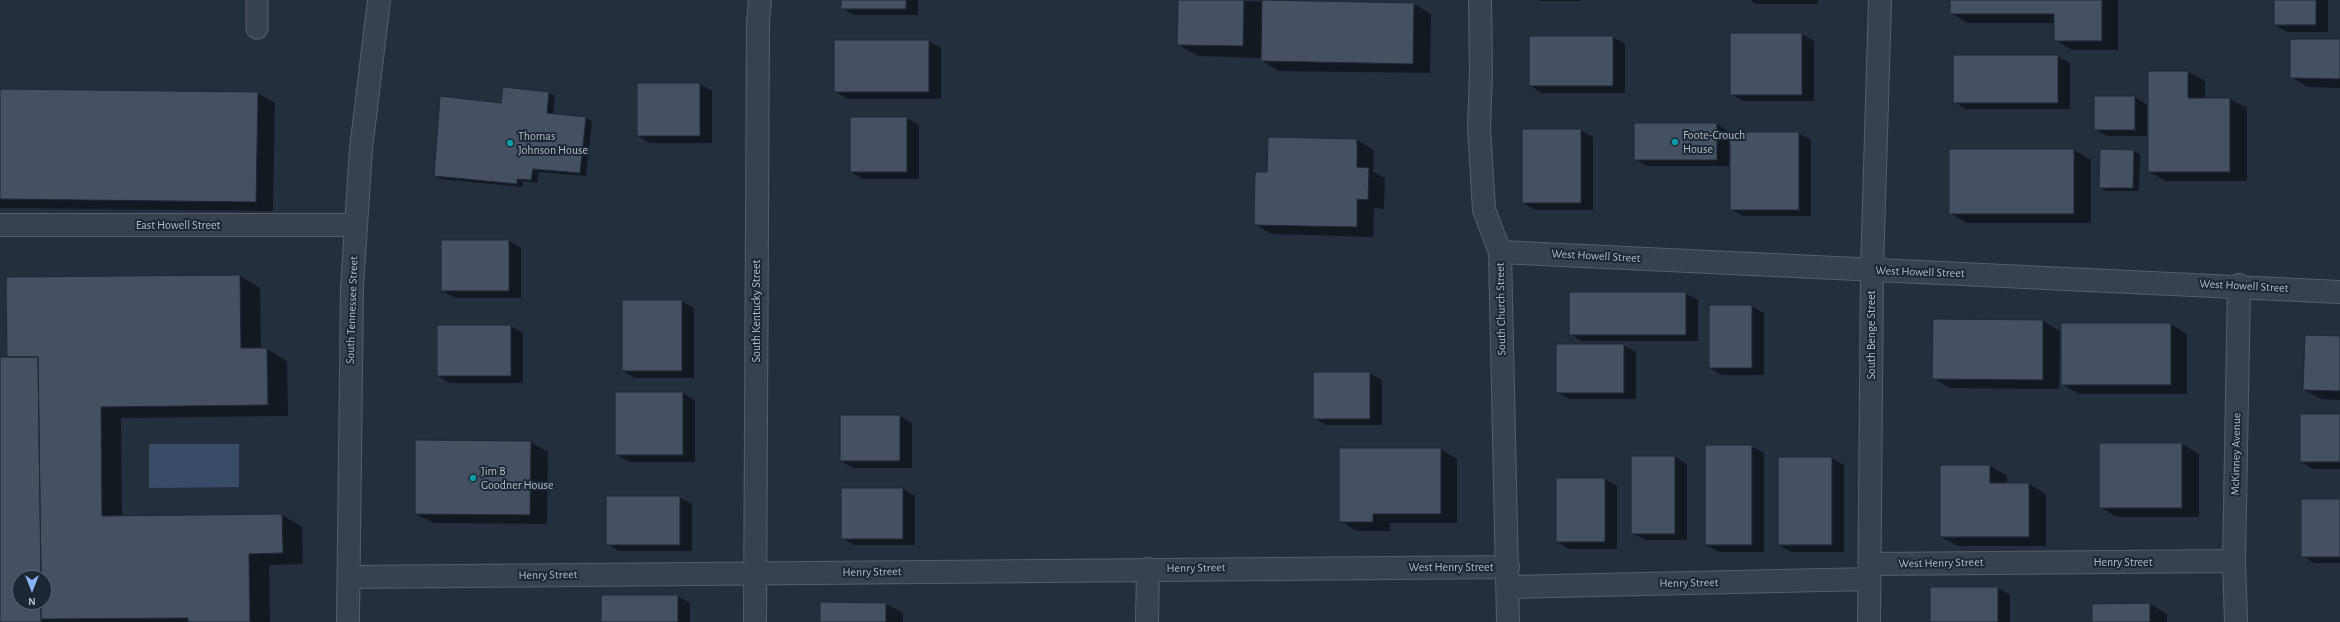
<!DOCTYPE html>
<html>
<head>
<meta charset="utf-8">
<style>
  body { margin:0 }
  #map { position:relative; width:2340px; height:622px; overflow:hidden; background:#242f3e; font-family:"Alegreya Sans",sans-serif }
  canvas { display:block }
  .north { position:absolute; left:12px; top:570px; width:40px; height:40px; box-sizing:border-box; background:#1d2633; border:1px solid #59626f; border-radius:50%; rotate:180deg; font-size:11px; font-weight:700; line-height:16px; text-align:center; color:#b4bcc9 }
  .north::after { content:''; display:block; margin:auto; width:14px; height:18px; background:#8ab4f8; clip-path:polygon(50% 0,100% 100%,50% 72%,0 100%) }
</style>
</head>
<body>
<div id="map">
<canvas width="2340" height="622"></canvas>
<div class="north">N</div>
</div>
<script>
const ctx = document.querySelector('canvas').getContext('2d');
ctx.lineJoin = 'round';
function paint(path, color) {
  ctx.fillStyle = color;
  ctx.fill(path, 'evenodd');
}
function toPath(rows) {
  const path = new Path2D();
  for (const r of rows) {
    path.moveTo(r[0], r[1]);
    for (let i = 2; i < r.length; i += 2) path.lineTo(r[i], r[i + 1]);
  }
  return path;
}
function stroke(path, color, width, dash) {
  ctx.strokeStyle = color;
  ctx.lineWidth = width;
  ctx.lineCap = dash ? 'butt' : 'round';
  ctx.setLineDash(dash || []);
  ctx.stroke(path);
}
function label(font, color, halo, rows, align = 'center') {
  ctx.font = font + ' "Alegreya Sans",sans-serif';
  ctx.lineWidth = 4;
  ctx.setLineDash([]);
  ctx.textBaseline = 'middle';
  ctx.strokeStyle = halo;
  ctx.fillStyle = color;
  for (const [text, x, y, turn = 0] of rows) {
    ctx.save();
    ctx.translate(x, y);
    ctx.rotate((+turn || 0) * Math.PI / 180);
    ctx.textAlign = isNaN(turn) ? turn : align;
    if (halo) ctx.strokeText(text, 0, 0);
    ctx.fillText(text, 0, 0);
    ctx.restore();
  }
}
paint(toPath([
  [149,444,239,444,239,487,149,488]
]), '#394c67');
paint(toPath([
  [842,0,918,0,918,15,854,15,842,8],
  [1179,0,1414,4,1431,14,1430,73,1279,71,1262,61,1262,58,1199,56,1178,45],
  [1538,0,1580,0,1580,1,1539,1],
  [1750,0,1818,0,1818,4,1756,4],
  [1951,0,2118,0,2118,50,2072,50,2055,40,2055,23,1968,23,1951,13],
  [2275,0,2328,0,2328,32,2287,32,2275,25],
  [1731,34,1802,34,1814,41,1814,101,1743,101,1731,94],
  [1613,37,1625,44,1625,93,1542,93,1530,86],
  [2340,40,2340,88,2308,87,2291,77],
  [929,41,941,48,941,99,848,99,835,92],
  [2057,56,2070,63,2070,109,1966,109,1954,102],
  [2149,72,2188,72,2205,81,2205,99,2230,99,2247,108,2247,181,2166,181,2149,172],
  [700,84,712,91,712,143,650,143,638,136],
  [0,90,258,93,275,103,273,211,0,208],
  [549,93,555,96,553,114,586,118,592,121,586,176,539,172,537,183,523,181,523,187,441,179,435,176,502,104],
  [2095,97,2135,97,2147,105,2147,136,2107,136,2095,129],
  [906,118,919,125,919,179,863,179,851,172],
  [1717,124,1729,132,1729,166,1647,166,1635,159],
  [1580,130,1593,137,1593,210,1536,210,1523,203],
  [1798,133,1811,140,1811,216,1743,216,1731,209],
  [1357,140,1374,150,1373,172,1385,178,1384,209,1374,208,1373,237,1272,234,1255,225,1268,173],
  [1950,150,2074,150,2091,160,2091,223,1967,223,1950,213],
  [2134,151,2140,154,2139,191,2106,191,2100,188],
  [509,241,521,248,521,298,455,298,442,291],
  [240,276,260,288,261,349,267,349,287,361,288,416,121,418,122,517,282,515,302,527,303,564,269,565,270,622,0,622,0,358,8,358,7,278],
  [20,578,44,578,44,602,20,602],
  [1685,293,1698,300,1698,341,1582,341,1570,334],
  [681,301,694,308,694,378,635,378,623,371],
  [1751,306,1764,313,1764,375,1722,375,1710,368],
  [2043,321,2060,331,2059,389,1950,388,1933,378],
  [2170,324,2187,334,2187,394,2079,394,2062,384],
  [510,326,523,333,523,383,450,383,438,376],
  [2340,337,2340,400,2321,399,2304,390],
  [1623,345,1636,352,1636,399,1569,399,1557,392],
  [1369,373,1382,380,1382,425,1326,425,1314,418],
  [682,393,695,400,695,462,629,462,616,454],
  [2340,415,2340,469,2313,469,2301,462],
  [841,416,900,416,912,423,912,468,853,468,841,461],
  [531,442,548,452,547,524,433,523,416,514],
  [2182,444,2199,454,2199,517,2117,517,2100,507],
  [1751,446,1764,453,1764,552,1719,552,1706,545],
  [1440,449,1457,459,1457,523,1390,523,1390,531,1357,531,1340,521],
  [1632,457,1675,457,1687,464,1687,540,1645,540,1632,533],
  [1832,458,1844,465,1844,552,1791,552,1779,545],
  [1941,466,1990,466,2007,476,2007,484,2029,484,2046,494,2046,546,1958,546,1941,537],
  [1557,479,1605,479,1617,486,1617,549,1569,549,1557,542],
  [903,489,915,496,915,545,854,545,842,538],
  [679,497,692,504,692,551,619,551,607,544],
  [2340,500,2340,563,2314,563,2302,556],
  [1998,588,2010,595,2010,622,1931,622],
  [677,596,690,603,690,622,602,622],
  [821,603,886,604,903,613,903,622,821,622],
  [2150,604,2167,614,2167,622,2093,622]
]), '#0007');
const building = toPath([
  [841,0,906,0,906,9,841,9,841,0],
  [1178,0,1244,0,1243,46,1177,45,1178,0],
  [1262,0,1414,3,1413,64,1261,61,1262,0],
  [1950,0,2102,0,2102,41,2054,41,2054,14,1950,14,1950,0],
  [2274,0,2316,0,2316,25,2274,25,2274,0],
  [1730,33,1802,33,1802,95,1730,95,1730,33],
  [1529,36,1613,36,1613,86,1529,86,1529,36],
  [2290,39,2340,39,2340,79,2290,78,2290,39],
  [834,40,929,40,929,92,834,92,834,40],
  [1953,55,2058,55,2058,103,1953,103,1953,55],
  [2148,71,2188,71,2188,98,2230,98,2230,172,2148,172,2148,71],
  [637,83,700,83,700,136,637,136,637,83],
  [503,87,549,92,547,113,586,117,580,173,533,169,531,180,517,179,517,184,434,176,440,96,501,103,503,87],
  [0,89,258,92,256,202,0,199,0,89],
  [2094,96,2135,96,2135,130,2094,130,2094,96],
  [850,117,907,117,907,172,850,172,850,117],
  [1634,123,1717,123,1717,160,1634,160,1634,123],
  [1522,129,1581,129,1581,203,1522,203,1522,129],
  [1730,132,1799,132,1799,210,1730,210,1730,132],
  [1268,137,1357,139,1357,167,1369,168,1368,200,1357,199,1357,227,1254,225,1255,172,1267,172,1268,137],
  [1949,149,2074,149,2074,214,1949,214,1949,149],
  [2100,149,2134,150,2133,188,2099,188,2100,149],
  [441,240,509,240,509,291,441,291,441,240],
  [240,275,241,348,267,348,268,405,101,407,102,516,282,514,283,553,249,554,250,622,188,622,188,618,41,619,41,602,44,602,44,578,41,578,38,357,7,357,6,277,240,275],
  [1569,292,1686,292,1686,335,1569,335,1569,292],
  [622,300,682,300,682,371,622,371,622,300],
  [1709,305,1752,305,1752,368,1709,368,1709,305],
  [1933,319,2043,320,2043,380,1932,379,1933,319],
  [2061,323,2171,323,2171,385,2061,385,2061,323],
  [437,325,511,325,511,376,437,376,437,325],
  [2305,335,2340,336,2340,391,2303,390,2305,335],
  [1556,344,1624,344,1624,393,1556,393,1556,344],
  [0,357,38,357,41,578,20,578,20,602,41,602,41,622,0,622,0,357],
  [1313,372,1370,372,1370,419,1313,419,1313,372],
  [615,392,683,392,683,455,615,455,615,392],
  [2300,414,2340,414,2340,462,2300,462,2300,414],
  [840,415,900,415,900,461,840,461,840,415],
  [415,440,531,441,530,515,415,514,415,440],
  [2099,443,2182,443,2182,508,2099,508,2099,443],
  [1705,445,1752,445,1752,545,1705,545,1705,445],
  [1339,448,1441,448,1441,514,1373,514,1373,522,1339,522,1339,448],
  [1631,456,1675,456,1675,534,1631,534,1631,456],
  [1778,457,1832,457,1832,545,1778,545,1778,457],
  [1940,465,1990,465,1990,483,2029,483,2029,537,1940,537,1940,465],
  [1556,478,1605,478,1605,542,1556,542,1556,478],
  [841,488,903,488,903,539,841,539,841,488],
  [606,496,680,496,680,545,606,545,606,496],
  [2301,499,2340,499,2340,557,2301,557,2301,499],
  [1930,587,1998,587,1998,622,1930,622,1930,587],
  [601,595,678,595,678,622,601,622,601,595],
  [820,602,886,603,886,622,820,622,820,602],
  [2150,603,2150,622,2092,622,2092,604,2150,603]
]);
paint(building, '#455162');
stroke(building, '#1f2835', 1);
const service = toPath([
  [257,0,257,28]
]);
const minor = toPath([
  [1480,0,1481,73,1479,127,1484,210,1500,252,1508,622],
  [0,225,355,225],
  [1500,252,2340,292],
  [1870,564,2234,561],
  [349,577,1508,567],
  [1509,587,1869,579],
  [755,622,758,23,760,0],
  [1147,622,1148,569],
  [1869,622,1872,270,1880,0],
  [2236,622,2234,561,2239,285]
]);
const tertiary = toPath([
  [348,622,352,287,361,149,379,0]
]);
stroke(service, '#565f6c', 23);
stroke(minor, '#565f6c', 24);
stroke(tertiary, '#565f6c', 24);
stroke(service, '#38414e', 21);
stroke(minor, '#38414e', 22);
stroke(tertiary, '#38414e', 22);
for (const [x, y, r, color] of [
  [1675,142,4,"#0f9aa8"],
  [510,143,4,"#0f9aa8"],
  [473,478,4,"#0f9aa8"]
]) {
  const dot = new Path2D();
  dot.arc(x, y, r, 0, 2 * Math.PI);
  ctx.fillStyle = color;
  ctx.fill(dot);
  stroke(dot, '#1d2633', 1.5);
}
label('12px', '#b4bcc9', '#1d2633', [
  ["Foote-Crouch",1683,135],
  ["House",1683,149],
  ["Thomas",518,136],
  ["Johnson House",518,150],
  ["Jim B",481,471],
  ["Goodner House",481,485]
], 'left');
label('12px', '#b4bcc9', '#1d2633', [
  ["East Howell Street",178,225],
  ["West Howell Street",1596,256,3],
  ["West Howell Street",1920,272,2],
  ["West Howell Street",2244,286,3],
  ["South Church Street",1501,309,-91],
  ["South Tennessee Street",352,310,-88],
  ["South Kentucky Street",756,311,-90],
  ["South Benge Street",1871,335,-90],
  ["McKinney Avenue",2236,454,-89],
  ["Henry Street",2123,562],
  ["West Henry Street",1941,563,-1],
  ["West Henry Street",1451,567],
  ["Henry Street",1196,568,-1],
  ["Henry Street",872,572,-1],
  ["Henry Street",548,575,-1],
  ["Henry Street",1689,583,-1]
]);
</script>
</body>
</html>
